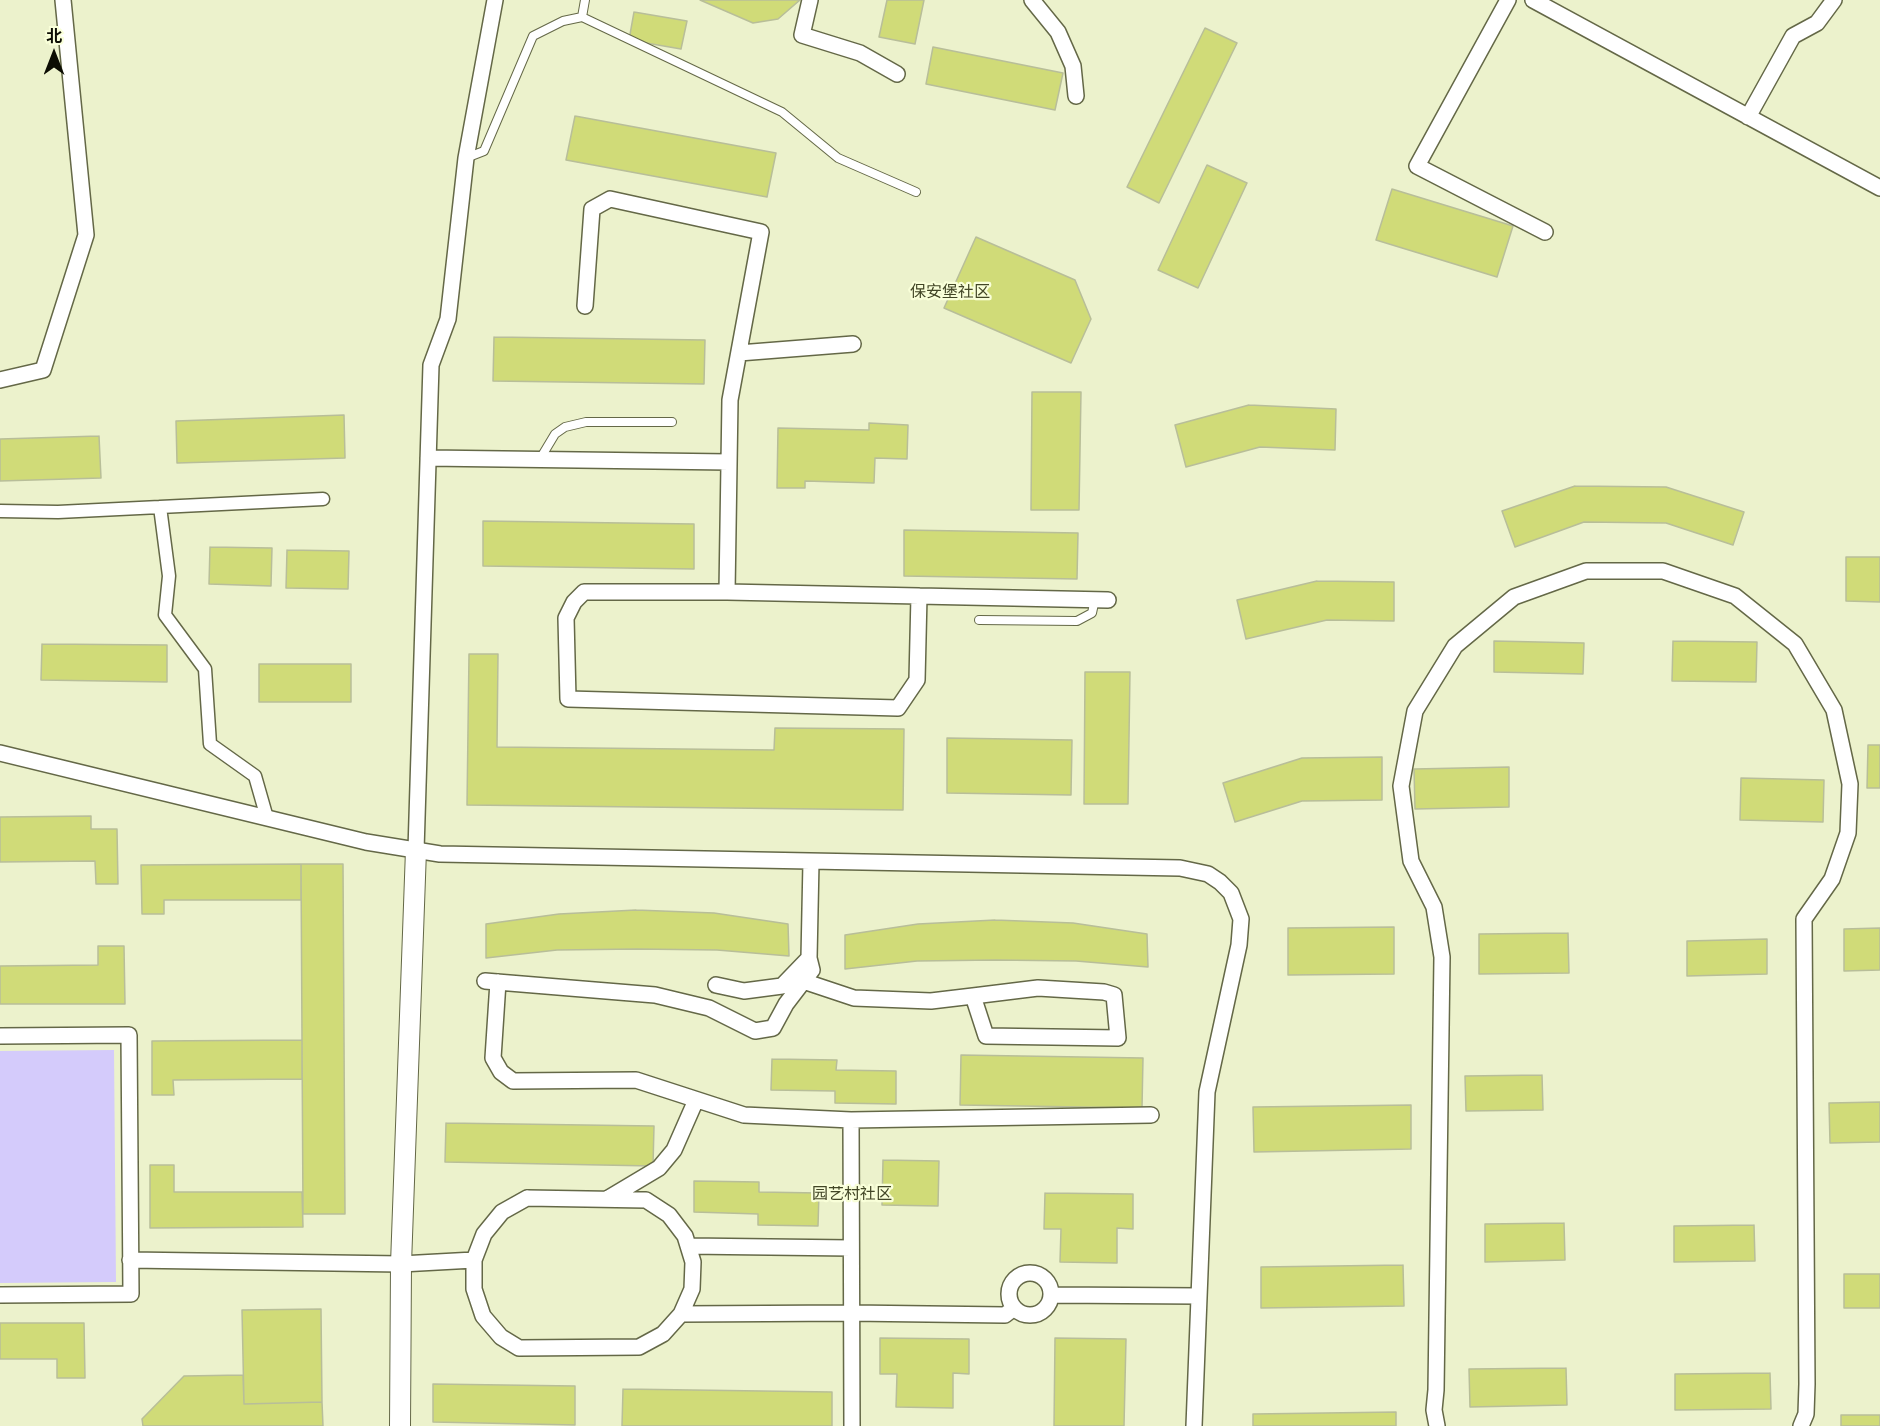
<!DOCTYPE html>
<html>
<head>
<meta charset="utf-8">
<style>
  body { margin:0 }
  #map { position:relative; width:1880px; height:1426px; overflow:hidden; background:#ecf2cc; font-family:"Libre Baskerville","Noto Sans SC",serif }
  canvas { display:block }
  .north { position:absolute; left:24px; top:24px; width:60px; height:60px; -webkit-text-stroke:4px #f9ffd9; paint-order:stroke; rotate:0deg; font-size:16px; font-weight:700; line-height:24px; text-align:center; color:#0c0d03 }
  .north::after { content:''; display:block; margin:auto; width:21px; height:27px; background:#0c0d03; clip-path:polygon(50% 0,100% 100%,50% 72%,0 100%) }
</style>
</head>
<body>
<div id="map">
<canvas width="1880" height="1426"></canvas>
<div class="north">北</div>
</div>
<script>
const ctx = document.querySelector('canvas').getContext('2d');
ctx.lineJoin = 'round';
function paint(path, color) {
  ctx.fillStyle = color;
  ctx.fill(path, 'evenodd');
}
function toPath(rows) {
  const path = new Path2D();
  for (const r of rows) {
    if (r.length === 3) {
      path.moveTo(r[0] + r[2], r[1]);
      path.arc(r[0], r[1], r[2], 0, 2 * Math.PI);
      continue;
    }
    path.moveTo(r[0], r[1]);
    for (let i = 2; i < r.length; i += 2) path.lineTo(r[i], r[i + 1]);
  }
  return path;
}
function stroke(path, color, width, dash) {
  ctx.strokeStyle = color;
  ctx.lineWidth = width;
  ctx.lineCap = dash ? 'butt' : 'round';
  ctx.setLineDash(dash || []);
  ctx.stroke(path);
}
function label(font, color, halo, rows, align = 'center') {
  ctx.font = font + ' "Libre Baskerville","Noto Sans SC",serif';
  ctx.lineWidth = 4.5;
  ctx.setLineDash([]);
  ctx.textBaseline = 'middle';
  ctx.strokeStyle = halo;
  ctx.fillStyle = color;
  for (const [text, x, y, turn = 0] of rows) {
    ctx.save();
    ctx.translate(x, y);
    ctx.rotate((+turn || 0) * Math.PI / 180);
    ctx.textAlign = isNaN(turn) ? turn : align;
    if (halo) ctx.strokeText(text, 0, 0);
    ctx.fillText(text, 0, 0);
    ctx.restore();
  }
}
paint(toPath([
  [114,1050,116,1282,0,1283,0,1051]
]), '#d4cbfb');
const building = toPath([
  [700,0,800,0,778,19,753,23,700,0],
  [887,0,924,0,915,44,879,37,887,0],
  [634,12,687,21,681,49,629,40,634,12],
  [1205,28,1237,43,1159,203,1127,187,1205,28],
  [933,47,1063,73,1055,110,926,84,933,47],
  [575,116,776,153,767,197,566,160,575,116],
  [1207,165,1247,183,1198,288,1158,270,1207,165],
  [1392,189,1513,226,1497,277,1376,240,1392,189],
  [976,237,1075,280,1091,319,1071,363,944,308,976,237],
  [494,337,705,340,704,384,493,381,494,337],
  [1032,392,1081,392,1079,510,1031,510,1032,392],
  [1249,405,1336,409,1335,450,1260,447,1186,467,1175,425,1249,405],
  [344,415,345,458,177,463,176,421,344,415],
  [869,423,908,425,907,459,875,458,874,483,805,481,805,488,777,488,778,428,869,430,869,423],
  [99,436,101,478,0,481,0,439,99,436],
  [1575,486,1666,487,1744,512,1733,545,1666,523,1584,522,1515,547,1502,511,1575,486],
  [483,521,694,524,694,569,483,566,483,521],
  [904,530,1078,533,1077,579,904,576,904,530],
  [210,547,272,548,271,586,209,584,210,547],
  [287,550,349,551,348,589,286,588,287,550],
  [1846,557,1880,557,1880,602,1846,601,1846,557],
  [1317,581,1394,582,1394,621,1327,620,1246,639,1237,600,1317,581],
  [1494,641,1584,643,1583,674,1494,672,1494,641],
  [1673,641,1757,642,1756,682,1672,681,1673,641],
  [42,644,167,645,167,682,41,680,42,644],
  [469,654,498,654,497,747,774,750,775,728,904,729,903,810,467,805,469,654],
  [259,664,351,664,351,702,259,702,259,664],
  [1085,672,1130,672,1128,804,1084,804,1085,672],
  [947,738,1072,740,1071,795,947,793,947,738],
  [1868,745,1880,745,1880,788,1867,788,1868,745],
  [1382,757,1382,800,1302,801,1235,822,1223,783,1302,758,1382,757],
  [1509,767,1509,807,1415,809,1414,769,1509,767],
  [1741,778,1824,780,1823,822,1740,820,1741,778],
  [91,816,91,829,117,829,118,884,96,884,95,861,0,862,0,817,91,816],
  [301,864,301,900,164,900,164,914,142,914,141,865,301,864],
  [301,864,343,864,345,1214,303,1214,301,864],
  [636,910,714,913,788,924,789,956,717,950,637,949,557,950,486,958,486,924,559,914,636,910],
  [995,920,1073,923,1147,934,1148,967,1076,961,996,960,917,961,845,969,845,935,918,924,995,920],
  [1394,927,1394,974,1288,975,1288,928,1394,927],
  [1880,928,1880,970,1844,971,1844,929,1880,928],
  [1568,933,1569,973,1479,974,1479,934,1568,933],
  [1767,939,1767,974,1687,976,1687,941,1767,939],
  [98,946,124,946,125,1004,0,1004,0,966,98,965,98,946],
  [302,1040,302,1079,173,1080,174,1095,152,1095,152,1041,302,1040],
  [961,1055,1143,1058,1142,1108,960,1105,961,1055],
  [772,1059,837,1060,836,1070,896,1071,896,1104,835,1103,835,1091,771,1090,772,1059],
  [1542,1075,1543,1110,1466,1111,1465,1076,1542,1075],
  [1880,1102,1880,1142,1830,1143,1829,1103,1880,1102],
  [1411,1105,1411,1149,1254,1152,1253,1107,1411,1105],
  [446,1123,654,1126,653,1166,445,1162,446,1123],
  [883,1160,939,1161,938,1206,882,1205,883,1160],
  [150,1165,174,1165,174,1192,302,1192,303,1227,150,1228,150,1165],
  [694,1181,759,1182,759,1192,819,1193,818,1226,758,1225,758,1214,694,1212,694,1181],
  [1045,1193,1133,1194,1133,1229,1117,1228,1117,1263,1060,1262,1061,1229,1044,1229,1045,1193],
  [1564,1223,1565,1260,1485,1262,1485,1224,1564,1223],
  [1754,1225,1755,1261,1674,1262,1674,1226,1754,1225],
  [1403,1265,1404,1306,1261,1308,1261,1267,1403,1265],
  [1844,1274,1880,1274,1880,1308,1844,1308,1844,1274],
  [321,1309,322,1402,244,1404,242,1310,321,1309],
  [0,1323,84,1323,85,1378,57,1378,57,1359,0,1359,0,1323],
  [880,1338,969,1339,969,1374,953,1373,953,1408,896,1407,897,1374,880,1374,880,1338],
  [1055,1338,1126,1339,1124,1426,1054,1426,1055,1338],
  [1566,1368,1567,1405,1470,1407,1469,1369,1566,1368],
  [1770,1373,1771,1409,1675,1410,1675,1374,1770,1373],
  [243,1375,244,1404,322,1402,323,1426,143,1426,142,1419,184,1376,243,1375],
  [433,1384,575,1386,575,1425,433,1422,433,1384],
  [623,1389,832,1392,832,1426,622,1426,623,1389],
  [1396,1412,1396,1426,1253,1426,1253,1414,1396,1412],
  [1841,1415,1880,1415,1880,1426,1841,1426,1841,1415]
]);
paint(building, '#d0db78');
stroke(building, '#b8be99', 1.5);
const service = toPath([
  [582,17,585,0],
  [466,158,484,151,533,36,563,21,582,17,782,112,838,158,916,192],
  [540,459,555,434,565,427,586,422,672,422],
  [979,620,1077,621,1092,613,1095,599]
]);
const pedestrian = toPath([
  [160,507,169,576,165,615,205,669,210,744,255,776,267,818],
  [0,511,58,512,323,499]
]);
const minor = toPath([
  [810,0,802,35,860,53,897,74],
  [1032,0,1058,32,1073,66,1076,96],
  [1508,0,1417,166,1545,232],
  [1533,0,1880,188],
  [1748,117,1793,36,1817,23,1834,0],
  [585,306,592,209,610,199,761,232,730,400,727,592],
  [739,353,853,344],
  [0,380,43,370,86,235,63,0],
  [428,458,729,462],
  [919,596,917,680,898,708,568,699,566,618,574,602,584,592,727,592,919,596,1108,600],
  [0,753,366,842,440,854,1180,868,1208,874,1220,882,1231,893,1241,919,1239,945,1207,1092,1194,1426],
  [416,850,431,365,448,319,466,158,495,0],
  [485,981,655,995,709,1008,755,1031,773,1028,786,1004,812,970,809,958,811,862],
  [803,981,854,998,931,1001,973,996,1038,988,1104,992,1114,995,1118,1038,986,1036,973,996],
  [498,982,493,1058,501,1072,513,1081,636,1080,744,1115,851,1120,1151,1115],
  [716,985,744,991,782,986,809,958],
  [0,1036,129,1035,131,1294,0,1295],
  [851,1120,852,1426],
  [527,1198,646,1200,669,1215,685,1236,693,1262,692,1289,681,1314,663,1334,639,1347,519,1348,501,1337,483,1316,474,1289,474,1260,484,1234,502,1212,527,1198],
  [607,1199,659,1168,674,1150,696,1100],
  [688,1246,851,1248],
  [130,1260,401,1264,474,1260],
  [1030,1294,21],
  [1051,1295,1199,1296],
  [681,1314,851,1313,1005,1315,1014,1308],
  [1437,1426,1434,1410,1436,1390,1442,957,1434,907,1411,861,1401,786,1415,711,1455,646,1514,597,1586,571,1663,571,1735,596,1795,644,1834,710,1850,784,1848,833,1832,879,1804,919,1807,1384,1806,1414,1801,1426]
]);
const tertiary = toPath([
  [400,1426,401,1264,416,850]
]);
stroke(service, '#646847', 10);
stroke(pedestrian, '#646847', 15);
stroke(minor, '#646847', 18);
stroke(tertiary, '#646847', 22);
stroke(service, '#fff', 8);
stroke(pedestrian, '#fff', 12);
stroke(minor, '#fff', 15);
stroke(tertiary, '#fff', 20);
label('16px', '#424626', '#f9ffd9', [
  ["保安堡社区",950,292],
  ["园艺村社区",852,1194]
]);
</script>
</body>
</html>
